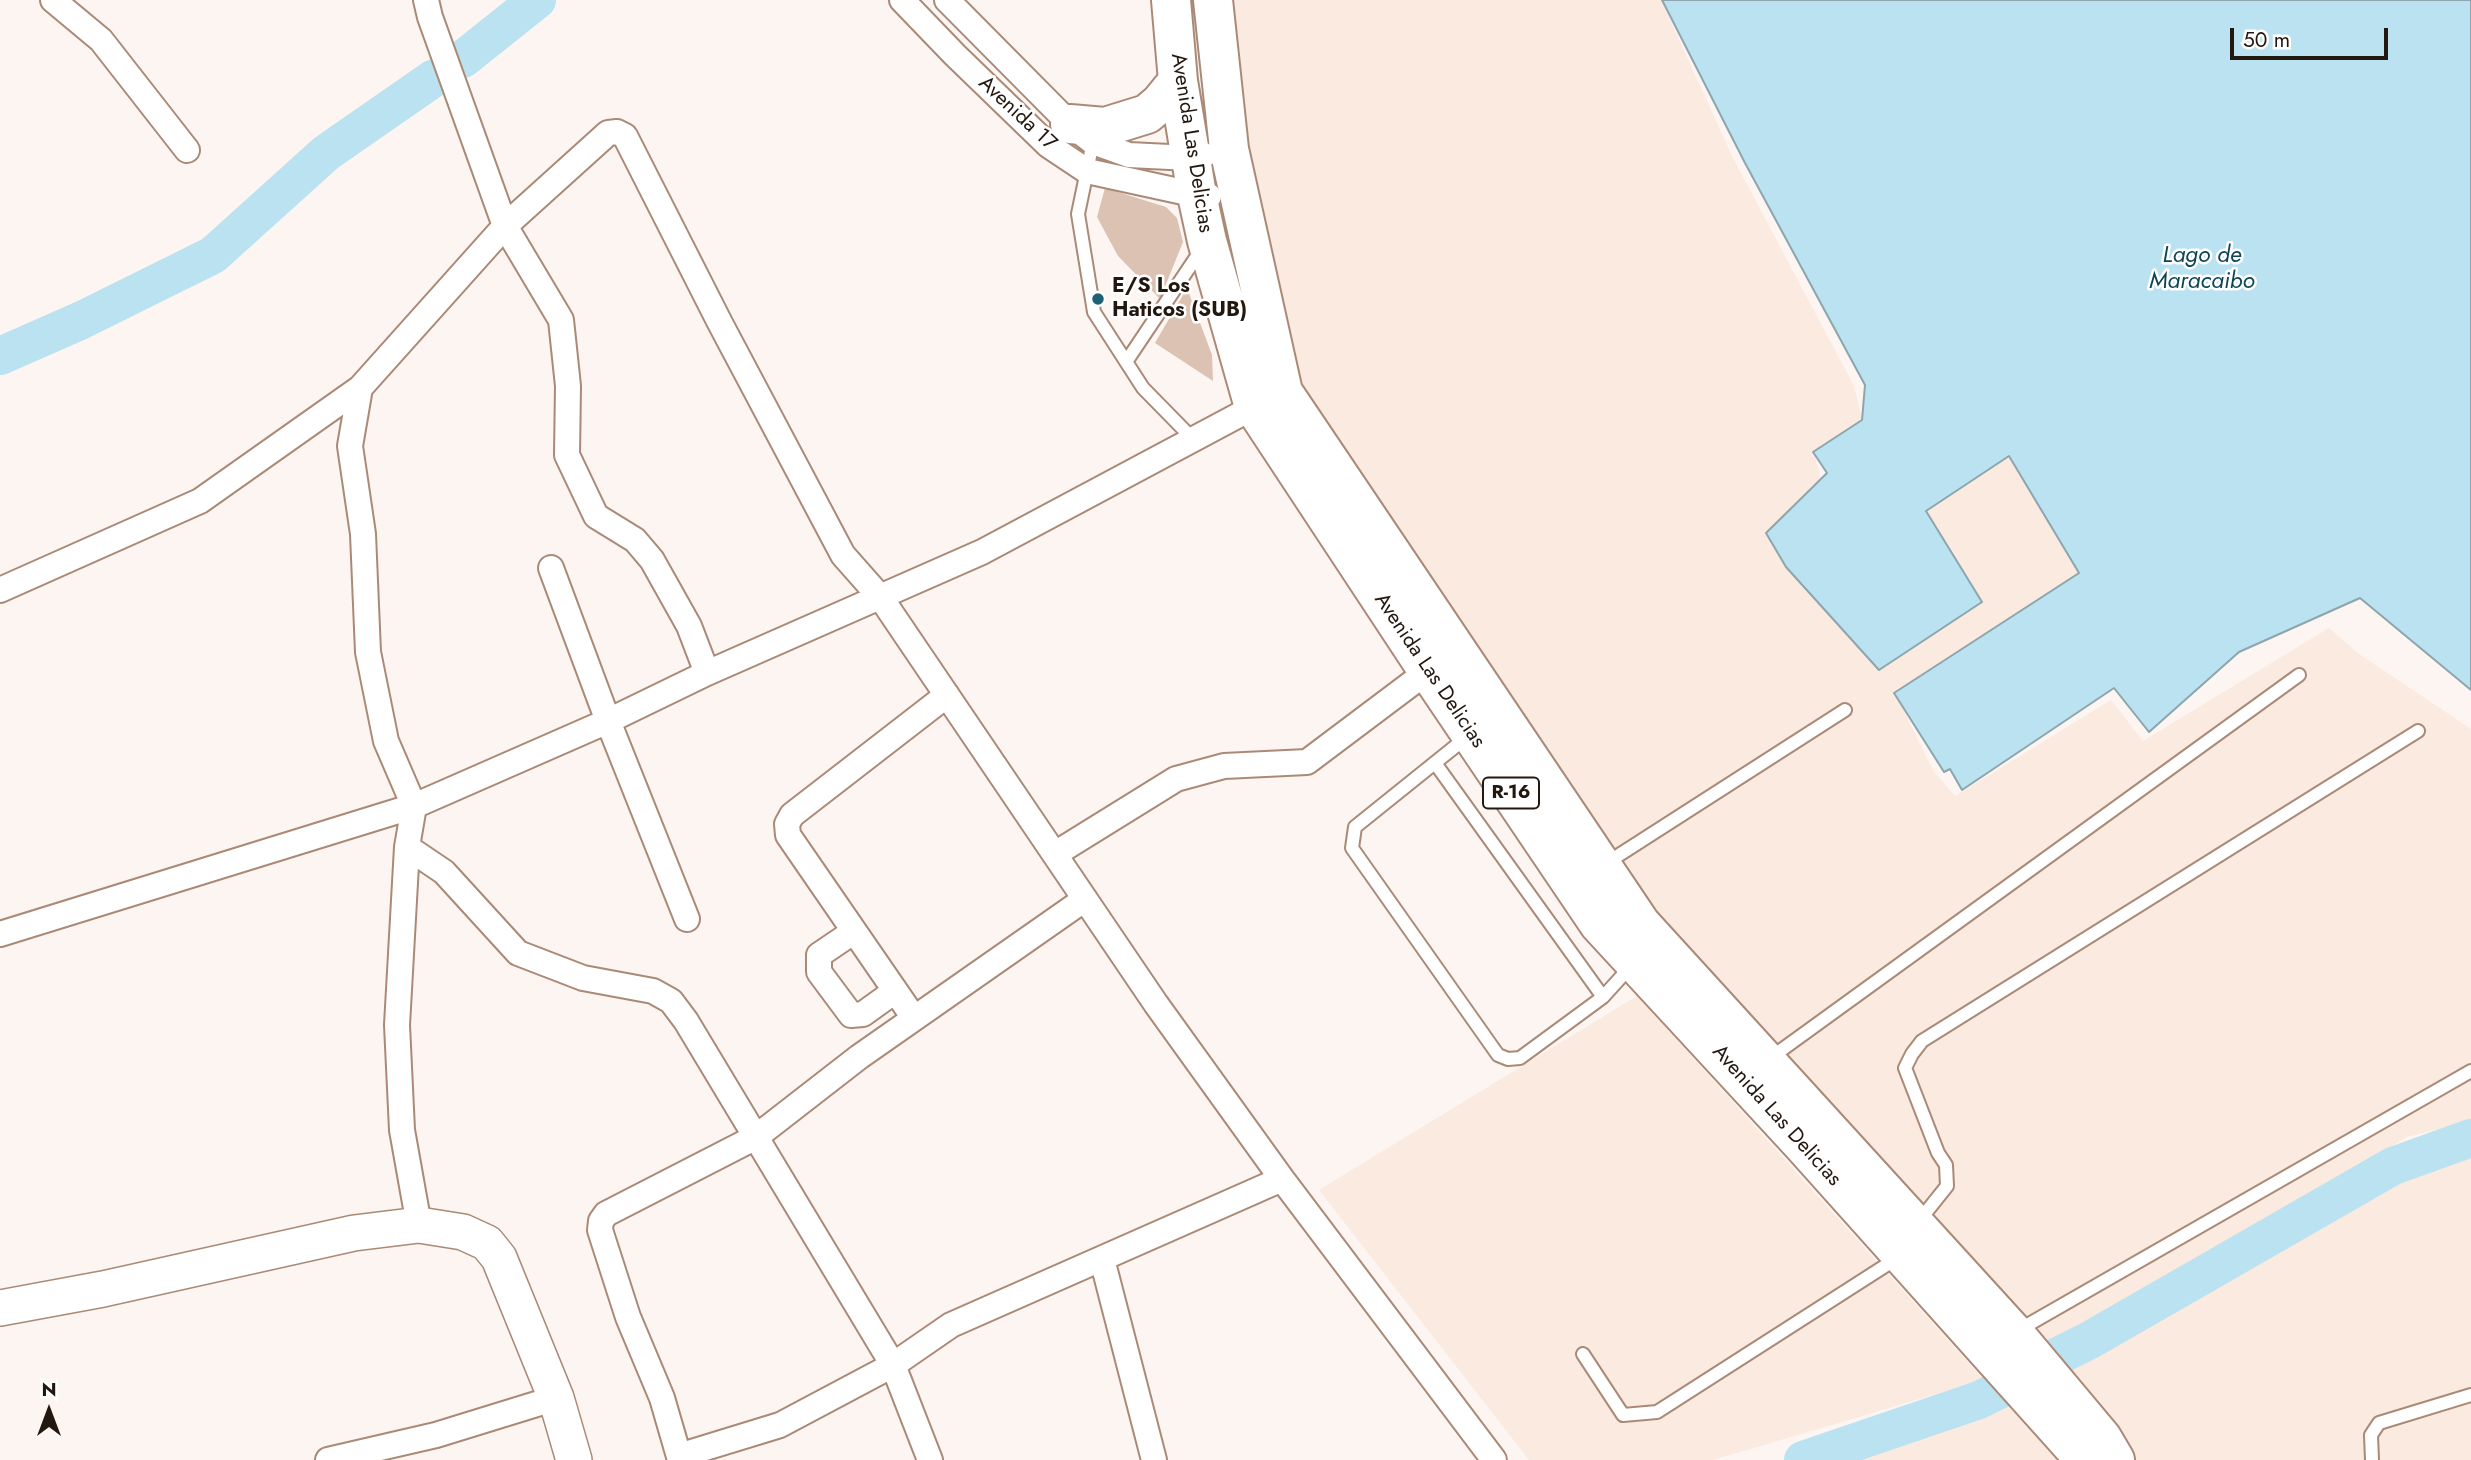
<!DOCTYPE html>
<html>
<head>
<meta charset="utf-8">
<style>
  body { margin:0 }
  #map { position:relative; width:2471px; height:1460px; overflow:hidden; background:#fcf5f1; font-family:Jost,sans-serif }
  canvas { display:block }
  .north { position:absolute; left:14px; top:1376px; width:70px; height:70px; -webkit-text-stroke:5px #fff; paint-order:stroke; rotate:0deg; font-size:19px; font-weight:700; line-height:28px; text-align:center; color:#231810 }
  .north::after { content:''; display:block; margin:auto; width:24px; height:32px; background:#231810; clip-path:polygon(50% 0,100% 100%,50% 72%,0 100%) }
  .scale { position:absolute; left:2230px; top:28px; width:158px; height:32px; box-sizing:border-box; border:4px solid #231810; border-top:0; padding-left:9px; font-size:21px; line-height:24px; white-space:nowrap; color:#231810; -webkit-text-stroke:5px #fff; paint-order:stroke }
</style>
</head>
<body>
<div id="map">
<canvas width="2471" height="1460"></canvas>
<div class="north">N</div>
<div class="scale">50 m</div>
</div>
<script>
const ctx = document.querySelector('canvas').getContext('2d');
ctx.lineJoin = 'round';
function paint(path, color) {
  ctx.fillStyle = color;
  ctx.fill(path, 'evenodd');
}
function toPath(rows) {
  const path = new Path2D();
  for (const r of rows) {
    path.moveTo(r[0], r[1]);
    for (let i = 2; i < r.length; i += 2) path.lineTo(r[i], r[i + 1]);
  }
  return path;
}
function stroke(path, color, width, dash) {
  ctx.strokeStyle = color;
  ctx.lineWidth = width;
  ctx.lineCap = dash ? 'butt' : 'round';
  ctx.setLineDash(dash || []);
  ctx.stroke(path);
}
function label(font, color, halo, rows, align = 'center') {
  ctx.font = font + ' Jost,sans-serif';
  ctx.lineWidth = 5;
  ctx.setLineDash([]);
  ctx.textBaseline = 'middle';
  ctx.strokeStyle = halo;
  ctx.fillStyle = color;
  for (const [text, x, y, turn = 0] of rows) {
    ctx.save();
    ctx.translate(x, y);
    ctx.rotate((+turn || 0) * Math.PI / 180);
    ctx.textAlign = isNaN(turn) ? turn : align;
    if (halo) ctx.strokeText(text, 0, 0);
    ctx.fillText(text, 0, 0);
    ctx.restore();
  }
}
paint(toPath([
  [1231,0,1661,0,1733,158,1854,386,1862,420,1814,452,1821,479,1766,533,1786,567,1880,669,1925,511,2010,456,2079,573,1895,693,1934,772,1955,796,2111,700,2143,741,2329,628,2359,654,2471,729,2471,1121,2407,1137,2050,1348,1941,1222,1673,940,1301,395,1247,164],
  [1637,996,1984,1380,1713,1460,1529,1460,1319,1190],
  [2471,1150,2471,1460,2127,1460,2061,1370,2402,1176],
  [2008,1406,2056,1460,1846,1460]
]), '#fbeae0');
paint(toPath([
  [1105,188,1166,207,1177,218,1183,242,1160,299,1118,256,1097,217],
  [1187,288,1212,355,1213,381,1155,343]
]), '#dbc2b3');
const water = toPath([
  [1662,0,2471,0,2471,690,2360,598,2239,652,2149,732,2114,688,1962,790,1950,769,1944,772,1894,693,2079,573,2009,456,1926,511,1982,602,1879,670,1786,567,1766,533,1827,473,1813,452,1862,420,1865,385,1745,163,1662,0]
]);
paint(water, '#bae2f0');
stroke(water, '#8da5ad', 2);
stroke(toPath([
  [463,59,537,0],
  [0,356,82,320,213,255,326,153,434,78],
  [2052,1359,2090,1340,2393,1166,2471,1138],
  [1803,1460,1979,1400,2001,1389]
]), '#bae2f0', 38);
const lane = toPath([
  [1093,142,1078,214,1094,312,1143,388,1194,440],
  [1126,362,1201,250],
  [1467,737,1355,827,1352,848,1498,1055,1508,1059,1520,1058,1603,997,1632,965],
  [1435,763,1603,997],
  [1605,864,1845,710],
  [1769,1059,2299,675],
  [1919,1221,1947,1186,1946,1165,1938,1153,1905,1068,1912,1054,1922,1041,2418,731],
  [2017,1331,2471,1071],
  [1583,1354,1623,1415,1657,1412,1899,1257],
  [2372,1460,2371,1435,2379,1423,2471,1395]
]);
const street = toPath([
  [53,0,101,40,187,150],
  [426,0,430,17,505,226,561,320,568,386,567,455,596,516,635,540,652,560,689,626,707,673],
  [902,0,955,55,1048,145,1087,171,1197,195,1209,196],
  [947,0,1070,124,1093,142,1129,155,1190,158,1204,155],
  [360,388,350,446,363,534,368,652,386,741,414,806,407,847,397,1025,402,1130,419,1225],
  [551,568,608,721,687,919],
  [0,590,200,501,360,388,505,226,608,133,617,132,625,136,720,323,843,555,881,598,1156,1004,1282,1179,1494,1460],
  [407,847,444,872,518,953,583,978,653,991,671,1001,686,1021,893,1365,930,1460],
  [1055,854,1176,779,1224,766,1307,762,1428,671],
  [853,932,819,955,819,972,851,1015,863,1014,895,991],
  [0,934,414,806,608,721,707,673,982,552,1267,400],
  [914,1018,788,835,787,824,792,815,947,695],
  [1102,1259,1154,1460],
  [679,1456,780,1425,893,1365,951,1325,1282,1179],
  [328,1460,436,1435,556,1398],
  [680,1460,662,1398,628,1317,600,1230,601,1221,606,1214,756,1137,859,1057,1085,899]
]);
const secondary = toPath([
  [0,1308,103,1289,354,1233,419,1225,463,1232,487,1243,499,1258,556,1398,574,1460]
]);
const primary = toPath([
  [1171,0,1178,81,1197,195,1207,241,1254,407,1428,671,1599,924,1803,1145,2076,1450,2081,1460],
  [1213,0,1229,149,1283,392,1641,924,2014,1333,2102,1438,2115,1460],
  [1070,124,1105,127,1147,114,1160,103,1178,81]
]);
stroke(lane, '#aa8a77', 16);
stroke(street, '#aa8a77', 28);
stroke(secondary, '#aa8a77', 38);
stroke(primary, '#aa8a77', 42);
stroke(lane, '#fff', 12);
stroke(street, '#fff', 24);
stroke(secondary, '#fff', 35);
stroke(primary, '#fff', 38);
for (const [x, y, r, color] of [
  [1098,299,7,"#1e6174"]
]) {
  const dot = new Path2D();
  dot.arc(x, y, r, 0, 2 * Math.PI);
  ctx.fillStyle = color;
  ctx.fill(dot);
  stroke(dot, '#fff', 2.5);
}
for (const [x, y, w] of [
  [1511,793,56]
]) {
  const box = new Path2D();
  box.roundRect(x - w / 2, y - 15.5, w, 31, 5);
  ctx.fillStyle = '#fff';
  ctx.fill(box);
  stroke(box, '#231810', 2);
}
label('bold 19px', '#231810', null, [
  ["R-16",1511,793]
]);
label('21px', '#231810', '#fff', [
  ["Avenida 17",1017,114,43],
  ["Avenida Las Delicias",1191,143,81],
  ["Avenida Las Delicias",1429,671,56],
  ["Avenida Las Delicias",1776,1116,48]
]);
label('bold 21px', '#231810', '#fff', [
  ["E/S Los",1112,287],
  ["Haticos (SUB)",1112,311]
], 'left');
label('italic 23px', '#0c4554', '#fff', [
  ["Lago de",2202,256],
  ["Maracaibo",2202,282]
]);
</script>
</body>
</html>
